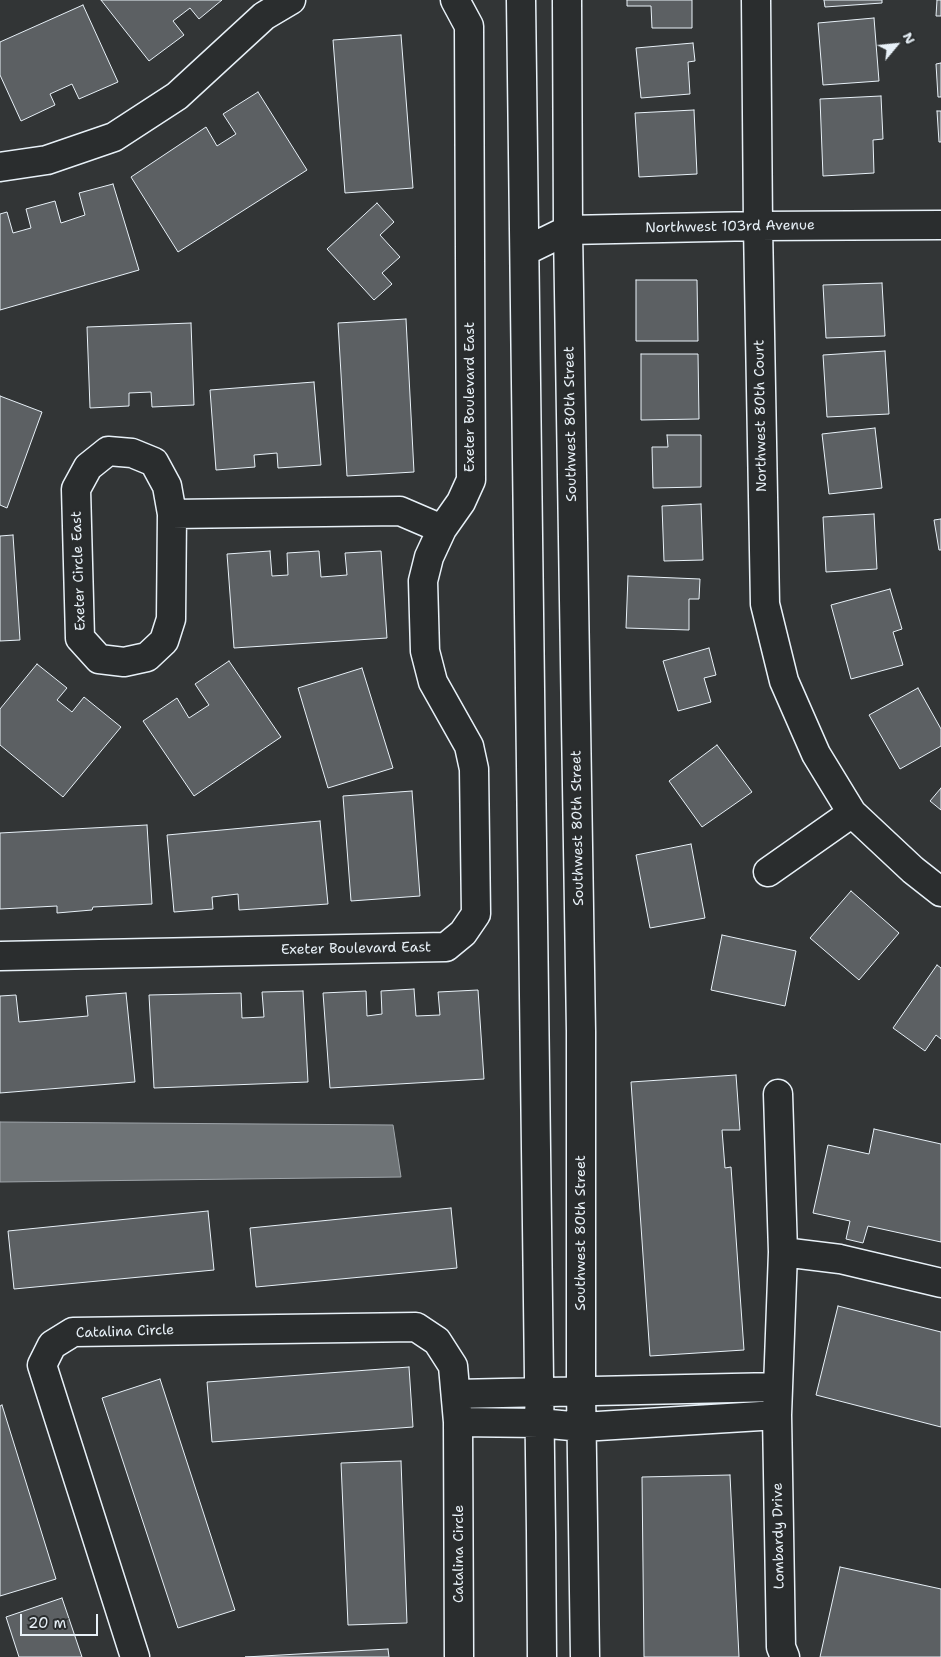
<!DOCTYPE html>
<style>
body{margin:0}
#map{position:relative;width:941px;height:1657px;overflow:hidden;background:#323536;font-family:"Shantell Sans",sans-serif}
canvas{display:block}
.north{position:absolute;left:871px;top:20px;width:50px;height:50px;-webkit-text-stroke:4px #2a2d2e;paint-order:stroke;rotate:62deg;font-size:14px;font-weight:700;line-height:20px;text-align:center;color:#e8f1f8}
.north::after{content:'';display:block;margin:auto;width:18px;height:22px;background:#e8f1f8;clip-path:polygon(50% 0,100% 100%,50% 72%,0 100%)}
.scale{position:absolute;left:20px;top:1614px;width:78px;height:22px;box-sizing:border-box;border:2px solid #e8f1f8;border-top:0;padding-left:6px;font-size:15px;line-height:18px;white-space:nowrap;color:#e8f1f8;-webkit-text-stroke:4px #2a2d2e;paint-order:stroke}
</style>
<div id="map">
<canvas width="941" height="1657"></canvas>
<div class="north">N</div>
<div class="scale">20 m</div>
</div>
<script>
const context = document.querySelector('canvas').getContext('2d');
context.lineJoin = 'round';
function fill(path, color) { context.fillStyle = color; context.fill(path, 'evenodd'); }
const shape = rows => new Path2D(rows.map(r => 'M' + r).join(''));
function stroke(path, color, width, dash) { context.strokeStyle = color; context.lineWidth = width; context.lineCap = dash ? 'butt' : 'round'; context.setLineDash(dash || []); context.stroke(path); }
function label(font, color, halo, rows, align = 'center') {
  context.font = font + ' "Shantell Sans",sans-serif'; context.lineWidth = 4; context.setLineDash([]); context.textBaseline = 'middle'; context.strokeStyle = halo; context.fillStyle = color; for (const [text, x, y, turn = 0] of rows) {
    context.save(); context.translate(x, y); context.rotate((+turn || 0) * Math.PI / 180); context.textAlign = isNaN(turn) ? turn : align; if (halo) context.strokeText(text, 0, 0); context.fillText(text, 0, 0); context.restore();
  }
}
const water = shape([
 [0,1122,393,1125,401,1177,0,1182,0,1122]
]);
fill(water, '#6e7376');
stroke(water, '#9fa5aa', 1);
const building = shape([
 [101,0,222,0,199,19,190,8,173,21,184,35,149,61,101,0],
 [627,0,692,0,692,28,652,28,651,6,627,6,627,0],
 [824,0,882,0,882,3,825,7,824,0],
 [937,0,941,0,941,16,936,16,937,0],
 [83,5,118,82,79,99,72,84,50,94,55,105,21,121,0,75,0,42,83,5],
 [874,18,879,81,823,85,818,23,874,18],
 [401,35,413,188,345,193,333,40,401,35],
 [693,43,695,61,688,62,690,94,641,98,636,48,693,43],
 [941,63,941,97,938,97,936,64,941,63],
 [258,92,307,170,178,252,131,177,206,127,217,146,236,134,223,114,258,92],
 [881,96,883,139,873,140,874,173,823,176,820,99,881,96],
 [694,110,697,174,639,177,635,113,694,110],
 [937,111,941,111,941,142,939,142,937,111],
 [113,184,139,270,0,310,0,214,7,212,13,233,31,228,26,209,55,201,61,223,85,215,79,193,113,184],
 [377,203,394,222,380,235,400,257,382,273,392,284,374,300,327,249,377,203],
 [636,280,697,280,698,341,636,341,636,280],
 [882,283,885,336,826,338,823,285,882,283],
 [406,319,414,472,347,476,338,323,406,319],
 [191,323,194,405,152,407,151,392,129,393,129,406,90,408,87,327,191,323],
 [885,351,889,414,827,417,823,355,885,351],
 [641,354,698,354,699,419,641,420,641,354],
 [314,382,321,465,278,468,277,453,254,455,255,467,216,470,210,390,314,382],
 [0,396,42,412,7,508,0,505,0,396],
 [875,428,882,488,829,494,822,434,875,428],
 [667,435,701,435,701,487,653,488,652,447,668,447,667,435],
 [701,504,703,560,664,561,662,506,701,504],
 [874,514,877,569,826,572,823,517,874,514],
 [941,519,941,550,939,550,934,520,941,519],
 [13,535,20,640,0,641,0,536,13,535],
 [270,551,272,576,288,575,287,553,319,551,321,577,347,575,345,553,381,551,387,638,234,648,227,554,270,551],
 [628,576,700,579,699,599,689,599,689,630,626,628,628,576],
 [890,589,902,629,893,632,903,665,851,679,831,605,890,589],
 [709,648,716,675,704,678,711,702,678,711,663,661,709,648],
 [229,661,281,737,194,796,143,721,177,698,189,718,209,705,195,684,229,661],
 [37,664,67,688,57,700,72,712,84,697,121,727,63,797,0,745,0,709,37,664],
 [362,668,393,768,328,788,298,688,362,668],
 [918,688,941,729,941,746,900,769,869,715,918,688],
 [717,745,752,792,702,827,669,781,717,745],
 [941,788,941,810,930,801,941,788],
 [412,791,420,896,351,901,343,796,412,791],
 [320,821,328,904,239,910,238,894,212,897,213,909,174,912,167,835,320,821],
 [147,825,152,904,93,907,92,910,57,913,57,906,0,909,0,833,147,825],
 [691,844,705,918,650,928,636,855,691,844],
 [851,891,899,933,859,980,810,938,851,891],
 [722,935,796,951,785,1006,711,990,722,935],
 [937,965,941,968,941,1039,936,1035,925,1051,893,1028,937,965],
 [414,989,416,1016,440,1015,438,992,478,990,484,1079,330,1088,323,993,366,991,367,1016,382,1014,381,991,414,989],
 [303,991,308,1082,154,1088,149,995,241,993,242,1018,264,1017,262,992,303,991],
 [126,993,135,1082,0,1093,0,996,16,995,19,1022,88,1016,86,996,126,993],
 [736,1075,740,1130,722,1130,725,1168,731,1167,744,1350,650,1356,631,1082,736,1075],
 [874,1129,941,1144,941,1242,868,1226,863,1243,846,1239,850,1221,813,1213,828,1145,869,1154,874,1129],
 [451,1208,457,1268,256,1287,250,1228,451,1208],
 [208,1211,214,1270,14,1289,8,1231,208,1211],
 [838,1306,941,1332,941,1427,816,1395,838,1306],
 [409,1367,413,1427,212,1442,207,1382,409,1367],
 [160,1379,235,1610,178,1628,102,1398,160,1379],
 [2,1405,56,1579,0,1596,0,1406,2,1405],
 [401,1461,407,1623,348,1625,341,1463,401,1461],
 [730,1475,739,1657,644,1657,642,1477,730,1475],
 [840,1567,941,1589,941,1657,820,1657,840,1567],
 [62,1598,82,1657,19,1657,6,1617,62,1598],
 [388,1649,389,1657,245,1657,388,1649]
]);
fill(building, '#5c6063');
stroke(building, '#e8f1f8', 1);
const minor = shape([
 [521,0,541,1531,542,1657],
 [567,0,568,230,581,1031,581,1391,585,1657],
 [756,0,758,226,765,604,784,681,816,754,852,813,913,870,941,892],
 [0,167,47,160,114,137,177,96,264,16,291,0],
 [525,251,568,230,758,226,941,225],
 [172,514,167,486,154,462,132,453,108,451,88,467,76,489,80,638,99,659,124,662,147,657,164,641,171,619,172,514,400,511,442,529],
 [768,872,852,813],
 [0,956,446,947,463,933,476,914,474,769,469,746,433,682,425,651,423,581,429,557,442,529,461,502,471,480,469,26,455,0],
 [778,1094,783,1252,777,1415,781,1647,785,1657],
 [783,1252,840,1259,941,1283],
 [456,1394,778,1387],
 [458,1422,539,1423,582,1427,777,1415],
 [135,1657,42,1365,52,1345,73,1332,416,1327,437,1341,453,1366,458,1422,459,1657]
]);
stroke(minor, '#e8f1f8', 31);
stroke(minor, '#2a2d2e', 28);
label('14px', '#e8f1f8', '#2a2d2e', [
 ["Northwest 103rd Avenue",730,227,-1],
 ["Exeter Boulevard East",470,397,-90],
 ["Northwest 80th Court",761,416,-91],
 ["Southwest 80th Street",571,424,-91],
 ["Exeter Circle East",79,571,-92],
 ["Southwest 80th Street",578,828,-91],
 ["Exeter Boulevard East",356,949,-1],
 ["Southwest 80th Street",581,1233,-90],
 ["Catalina Circle",125,1332,-2],
 ["Lombardy Drive",779,1536,-91],
 ["Catalina Circle",459,1554,-90]
]);
</script>
